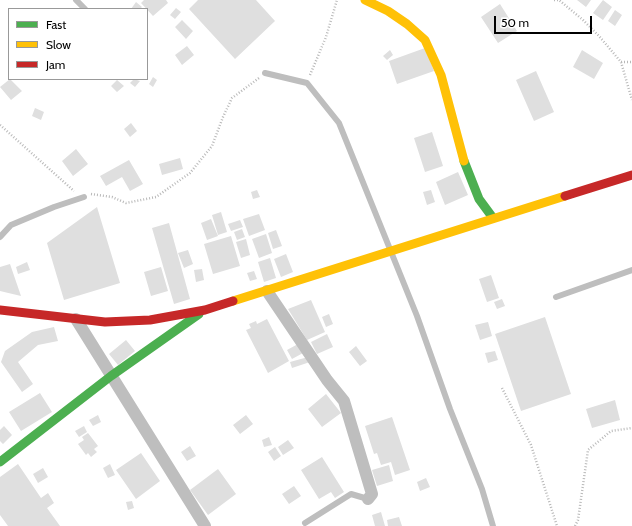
<!DOCTYPE html>
<style>
body{margin:0}
#map{position:relative;width:632px;height:526px;overflow:hidden;background:#fff;font-family:Cabin,sans-serif}
canvas{display:block}
.legend{position:absolute;left:8px;top:8px;width:140px;height:72px;box-sizing:border-box;background:#fff;border:1px solid #999;margin:0;padding:5px 7px;list-style:none;font-size:12px;color:#000}
.legend li{display:flex;align-items:center;gap:8px;height:20px}
.legend b{width:20px;border:1px solid #999}
.scale{position:absolute;left:494px;top:16px;width:98px;height:18px;box-sizing:border-box;border:2px solid #000;border-top:0;padding-left:5px;font-size:12px;line-height:14px;white-space:nowrap;color:#000;-webkit-text-stroke:3px #fff;paint-order:stroke}
</style>
<div id="map">
<canvas width="632" height="526"></canvas>
<ul class="legend">
<li><b style="height:5px;background:#4caf50"></b>Fast</li>
<li><b style="height:5px;background:#ffc107"></b>Slow</li>
<li><b style="height:5px;background:#c62828"></b>Jam</li>
</ul>
<div class="scale">50 m</div>
</div>
<script>
const context = document.querySelector('canvas').getContext('2d');
context.lineJoin = 'round';
function fill(path, color) { context.fillStyle = color; context.fill(path, 'evenodd'); }
const shape = rows => new Path2D(rows.map(r => 'M' + r).join(''));
function stroke(path, color, width, dash) { context.strokeStyle = color; context.lineWidth = width; context.lineCap = dash ? 'butt' : 'round'; context.setLineDash(dash || []); context.stroke(path); }
fill(shape([
 [144,0,166,0,168,3,153,16,141,3],
 [198,0,256,0,275,21,235,59,189,9],
 [577,0,591,0,586,7],
 [603,0,612,7,603,20,593,13],
 [136,2,142,7,140,9,131,9],
 [500,4,517,31,498,43,481,17],
 [176,8,181,12,175,19,170,15],
 [615,10,622,15,615,26,608,21],
 [182,20,193,31,186,39,175,27],
 [187,46,194,55,182,65,175,55],
 [425,48,434,71,397,84,389,61],
 [390,50,393,55,387,60,383,56],
 [582,50,603,63,594,79,573,67],
 [536,71,554,112,534,121,516,80],
 [153,77,157,80,153,87,149,84],
 [10,79,22,91,11,100,0,87],
 [134,79,140,81,135,87,130,83],
 [117,80,124,86,117,92,111,86],
 [35,108,44,112,41,120,32,116],
 [131,123,137,131,130,137,124,129],
 [432,132,443,166,425,172,414,138],
 [76,149,88,164,73,176,62,161],
 [180,158,183,169,162,175,159,164],
 [129,160,143,184,130,191,122,177,106,186,100,176],
 [458,172,468,195,445,205,436,182],
 [257,190,260,197,253,199,251,192],
 [431,190,435,202,427,205,423,192],
 [97,207,120,283,64,300,47,243],
 [221,212,227,232,218,235,212,215],
 [259,214,265,230,249,236,243,219],
 [211,219,218,236,207,240,201,223],
 [240,220,243,227,231,231,228,224],
 [169,223,190,299,174,304,152,228],
 [242,229,245,237,237,240,234,232],
 [276,230,282,246,273,249,268,233],
 [266,234,272,253,259,258,252,239],
 [231,236,240,266,213,274,204,244],
 [246,239,250,255,241,258,236,242],
 [188,250,193,264,184,268,178,253],
 [286,254,293,272,281,277,274,259],
 [270,258,276,278,264,282,258,262],
 [27,262,30,270,18,274,16,267],
 [10,264,21,296,0,291,0,267],
 [161,267,168,291,151,296,144,272],
 [202,269,204,280,196,282,194,270],
 [254,271,257,279,250,281,247,273],
 [491,275,499,298,487,302,479,279],
 [502,299,505,306,497,309,494,302],
 [311,300,325,332,307,340,288,309],
 [329,314,333,324,326,327,322,317],
 [545,317,571,394,521,411,495,334],
 [267,319,289,361,268,373,246,330,251,328,249,324,256,321,257,324],
 [488,322,492,336,480,340,475,325],
 [54,327,58,341,38,345,18,362,33,384,22,392,1,362,5,351,32,332],
 [327,334,333,347,317,354,311,342],
 [126,340,135,351,118,365,109,354],
 [298,344,303,353,292,359,287,350],
 [356,346,367,361,360,366,349,352],
 [495,351,498,360,488,363,485,353],
 [308,357,310,362,292,368,290,362],
 [40,393,52,412,21,431,9,412],
 [326,394,341,413,322,427,308,409],
 [615,400,620,420,592,428,586,409],
 [98,415,101,422,93,426,89,420],
 [246,415,253,424,240,434,233,425],
 [392,417,410,470,395,475,391,462,381,465,377,453,374,454,365,426],
 [4,426,12,435,3,444,0,441,0,430],
 [84,426,87,432,79,437,75,431],
 [88,433,98,446,94,449,97,452,91,457,88,453,86,455,78,444,84,440,82,437],
 [269,437,272,445,264,447,262,440],
 [288,440,294,448,283,455,278,447],
 [190,446,196,456,187,461,181,452],
 [275,447,281,456,274,461,268,452],
 [141,453,160,481,136,499,116,470],
 [322,457,344,492,335,498,331,492,319,499,301,470],
 [18,464,41,498,48,493,54,503,47,508,60,526,8,526,0,515,0,477],
 [110,464,115,475,108,478,103,468],
 [389,465,393,481,377,486,372,470],
 [43,468,48,477,38,483,33,474],
 [218,469,236,494,208,515,190,490],
 [426,478,430,487,420,491,417,482],
 [294,486,301,496,289,504,282,494],
 [132,501,134,508,128,510,126,502],
 [381,512,385,526,375,526,372,515],
 [399,517,402,526,388,526,387,520]
]), '#dfdfdf');
stroke(shape([
 [554,0,559,0,583,20,599,36,621,62,632,100],
 [621,62,632,62],
 [310,75,326,37,337,0],
 [0,125,74,191],
 [91,194,112,197,126,203,156,197,190,173,212,146,223,117,232,98,259,78],
 [502,388,531,445,557,526],
 [575,526,578,520,588,450,611,431,632,428]
]), '#b9b9b9', 2.5, [1, 2]);
stroke(shape([
 [76,0,85,9],
 [265,73,307,83,339,123,417,316,450,409,482,489,493,526],
 [0,237,11,225,54,207,84,197],
 [556,297,632,270],
 [305,523,351,494,368,499]
]), '#bebebe', 6);
stroke(shape([
 [267,291,327,380,344,401,372,494,368,499],
 [76,319,205,526]
]), '#bebebe', 12);
stroke(shape([
 [464,161,479,199,493,218],
 [0,462,111,376,199,314]
]), '#4caf50', 9);
stroke(shape([
 [365,0,388,11,407,24,425,40,441,75,464,161],
 [233,301,565,196]
]), '#ffc107', 9);
stroke(shape([
 [565,196,632,175],
 [0,310,105,322,150,320,205,310,233,301]
]), '#c62828', 9);
</script>
